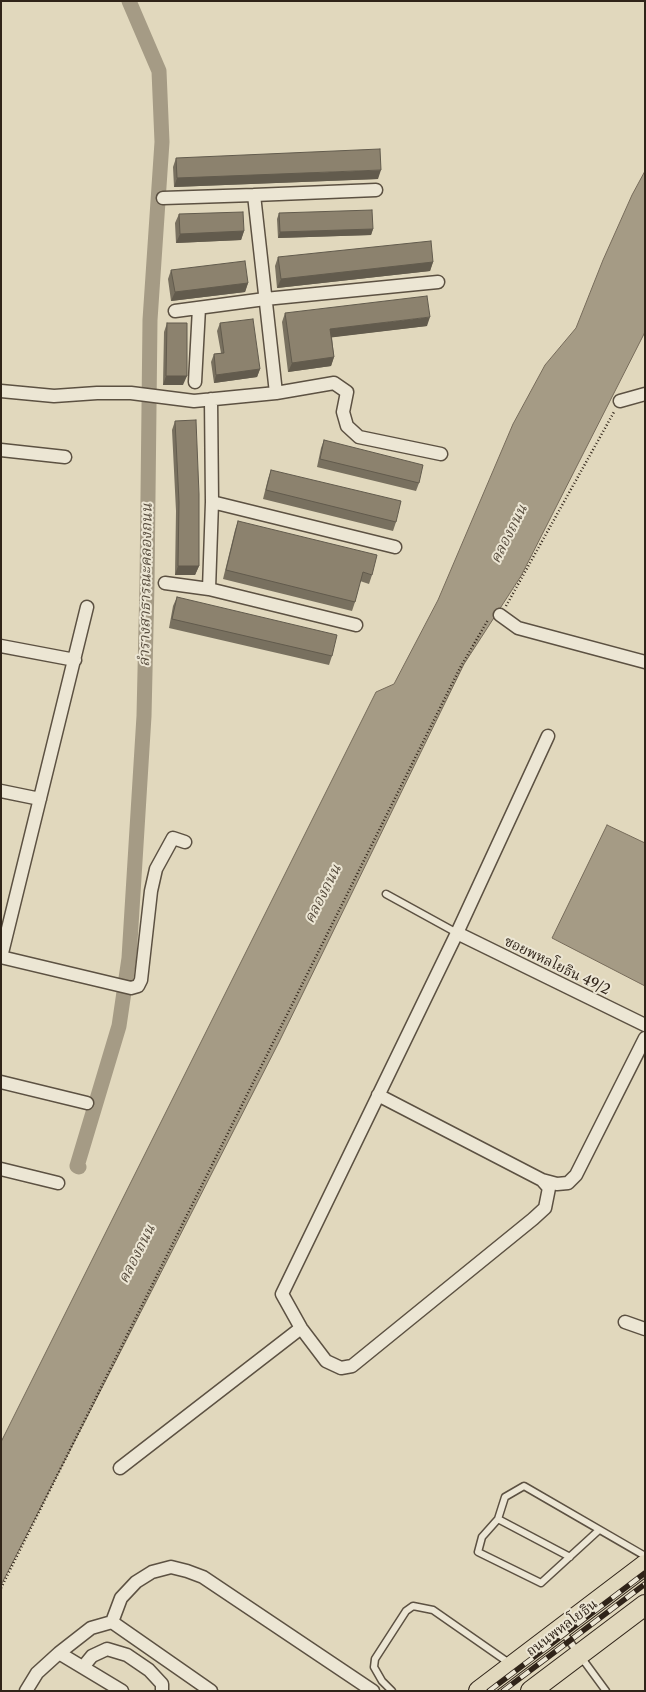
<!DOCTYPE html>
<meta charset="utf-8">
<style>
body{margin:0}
#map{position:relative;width:646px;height:1692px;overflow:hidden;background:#e1d8bd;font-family:"Libre Caslon Text",serif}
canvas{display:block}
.frame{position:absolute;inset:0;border:2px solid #302419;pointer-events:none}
</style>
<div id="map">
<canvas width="646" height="1692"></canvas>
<div class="frame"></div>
</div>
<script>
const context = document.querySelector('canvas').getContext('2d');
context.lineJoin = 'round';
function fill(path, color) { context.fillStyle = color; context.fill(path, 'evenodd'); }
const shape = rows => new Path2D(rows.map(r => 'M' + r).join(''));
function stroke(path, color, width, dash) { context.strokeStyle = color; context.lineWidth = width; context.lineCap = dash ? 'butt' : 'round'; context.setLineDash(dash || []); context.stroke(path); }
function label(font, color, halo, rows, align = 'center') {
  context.font = font + ' "Libre Caslon Text","Noto Serif Thai",serif'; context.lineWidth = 4; context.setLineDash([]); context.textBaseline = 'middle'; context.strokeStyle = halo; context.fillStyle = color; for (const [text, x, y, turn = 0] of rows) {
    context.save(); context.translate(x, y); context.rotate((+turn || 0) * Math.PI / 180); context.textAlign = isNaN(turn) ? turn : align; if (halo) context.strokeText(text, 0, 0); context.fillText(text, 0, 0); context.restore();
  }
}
const water = shape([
 [645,171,645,332,521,576,464,664,279,1042,1,1585,1,1442,376,692,394,684,438,600,513,424,545,365,576,328,603,260,632,195,645,171],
 [607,825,645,843,645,986,552,938,607,825]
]);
fill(water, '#a59b85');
stroke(water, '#766b5a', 1);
stroke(shape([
 [79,1167,77,1166,119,1026,129,958,144,716,147,583,150,320,162,142,159,71,129,1]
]), '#a59b85', 15);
const lane = shape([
 [386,894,457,933],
 [498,1519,570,1557],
 [599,1530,541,1583,478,1552,482,1537,498,1519,505,1497,524,1486,645,1556],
 [562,1631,606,1691],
 [392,1691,382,1681,374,1667,375,1659,406,1611,413,1606,433,1610,509,1663]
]);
const street = shape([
 [254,195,376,190],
 [163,198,254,195,276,393],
 [175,311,265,299,438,282],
 [195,382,199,308],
 [1,391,54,396,97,393,131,393,194,401,276,393,334,383,347,392,343,412,347,426,359,437,441,454],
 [211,399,212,502,395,547],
 [620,401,645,394],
 [1,450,65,457],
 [165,583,209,589,356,625],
 [209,589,212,502],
 [500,615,518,628,645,662],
 [1,646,75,660],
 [1,791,40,799],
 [457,933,645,1025],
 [1,957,87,607],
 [1,957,131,988,138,986,141,980,151,891,156,869,173,838,185,842],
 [1,1082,87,1103],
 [378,1095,542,1180,549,1188,545,1208,533,1219,352,1366,341,1368,326,1361,301,1328,282,1294,457,933,548,736],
 [1,1169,58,1183],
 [542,1180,557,1184,568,1183,576,1175,645,1038],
 [625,1322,645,1329],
 [120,1468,301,1328],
 [112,1622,121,1598,136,1582,152,1572,171,1567,187,1571,203,1577,373,1691],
 [112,1622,211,1691],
 [59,1653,122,1691],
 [83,1667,92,1656,107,1649,127,1655,149,1670,162,1684,162,1691],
 [26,1691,37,1673,59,1653,91,1628,112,1622]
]);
const primary = shape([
 [479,1691,645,1565],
 [531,1691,645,1605]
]);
stroke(lane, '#5c5142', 9);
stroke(street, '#5c5142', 15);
stroke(primary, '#302419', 22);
stroke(shape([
 [506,606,614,412],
 [1,1588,460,668,488,620]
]), '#302419', 2.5, [1, 2.5]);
stroke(lane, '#ece6d4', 6);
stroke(street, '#ece6d4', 12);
stroke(primary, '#e1d8bd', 20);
const rail = shape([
 [489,1691,645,1573],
 [503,1691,645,1584]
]);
stroke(rail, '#302419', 5.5);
stroke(rail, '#ece6d4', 4, [11]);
fill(shape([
 [176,158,378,179,174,187,173,167],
 [279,213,373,229,371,235,278,238,277,219],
 [179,214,244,231,241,240,176,243,175,223],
 [278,257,433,262,430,271,277,288,275,266],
 [171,270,248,283,245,292,171,301,168,279],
 [285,313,427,326,332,337,334,357,331,366,288,372,282,322],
 [167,323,183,385,163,385,164,332],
 [220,323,260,369,257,377,214,383,211,362,214,354,221,353,217,331],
 [175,421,199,566,195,575,175,575,176,511,172,430],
 [324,440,419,483,416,491,317,467,321,448],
 [271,470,396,522,393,531,263,499,268,479],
 [238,521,372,575,369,584,360,581,355,602,352,611,223,579,235,530],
 [177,597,332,656,329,665,169,628,173,606]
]), '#78705f');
fill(shape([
 [381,170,378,179,174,187,177,178],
 [373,229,371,235,278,238,280,232],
 [244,231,241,240,176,243,180,234],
 [433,262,430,271,277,288,281,279],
 [248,283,245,292,171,301,175,292],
 [430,317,427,326,327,338,330,329],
 [334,357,331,366,288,372,292,363],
 [260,369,257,377,214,383,216,375],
 [166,376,187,376,183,385,163,385],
 [178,566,199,566,195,575,175,575]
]), '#625b4d');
const building = shape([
 [380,149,381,170,177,178,176,158,380,149],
 [372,210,373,229,280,232,279,213,372,210],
 [243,212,244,231,180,234,179,214,243,212],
 [431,241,433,262,281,279,278,257,431,241],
 [245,261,248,283,175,292,171,270,245,261],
 [427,296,430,317,330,329,334,357,292,363,285,313,427,296],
 [253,319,260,369,216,375,214,354,224,353,220,323,253,319],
 [167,323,187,323,187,376,166,376,167,323],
 [196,420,199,494,199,566,178,566,179,502,175,421,196,420],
 [324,440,423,465,419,483,320,459,324,440],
 [271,470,401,501,396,522,266,490,271,470],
 [238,521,377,555,372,575,363,572,355,602,226,570,238,521],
 [177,597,337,635,332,656,172,619,177,597]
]);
fill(building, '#8c826e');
stroke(building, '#625b4d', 1);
label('14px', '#302419', '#ece6d4', [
 ["ซอยพหลโยธิน 49/2",557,966,26],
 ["ถนนพหลโยธิน",562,1628,-37]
]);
label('italic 15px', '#594e3f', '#ece6d4', [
 ["คลองถนน",509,534,-63],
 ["ลำรางสาธารณะคลองถนน",146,585,-89],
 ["คลองถนน",323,894,-63],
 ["คลองถนน",137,1254,-63]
]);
</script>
